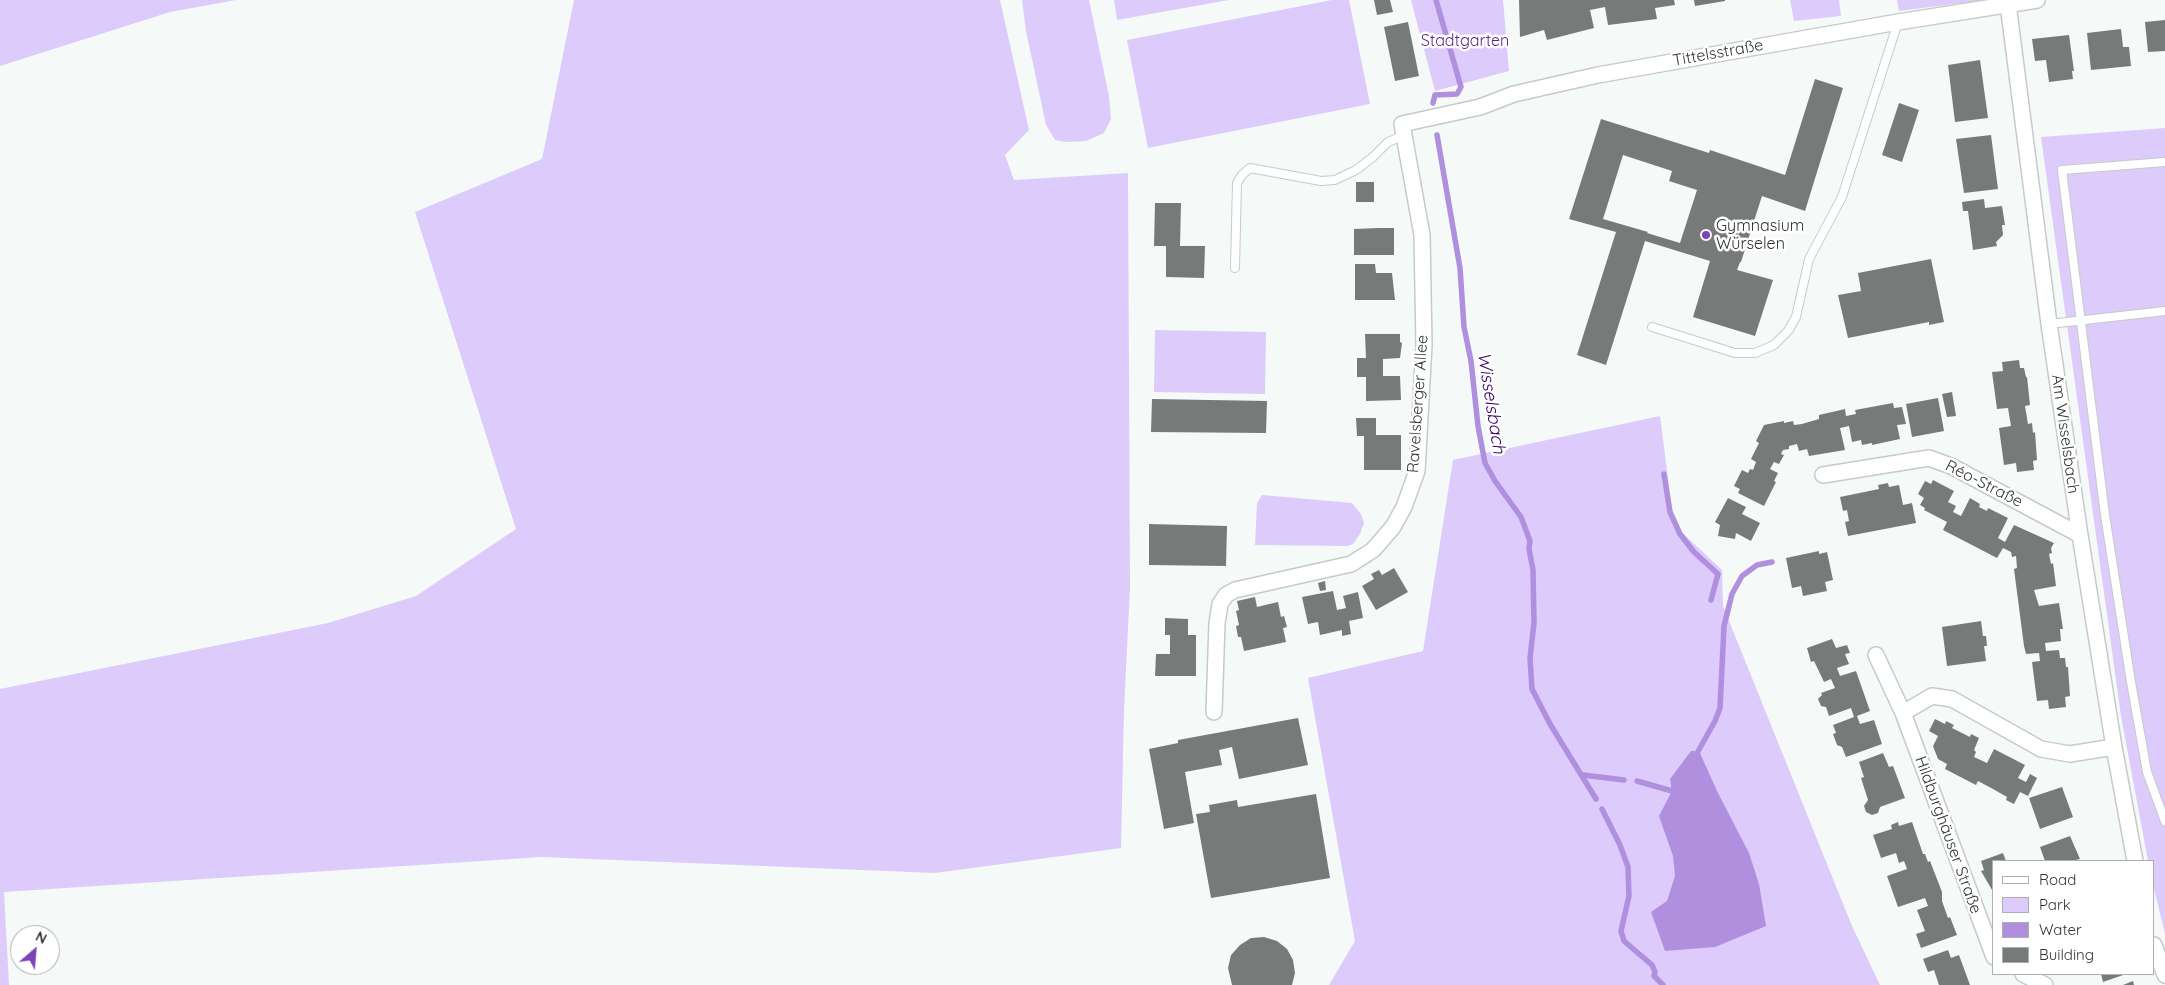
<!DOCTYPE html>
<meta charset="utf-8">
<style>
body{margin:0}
#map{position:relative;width:2165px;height:985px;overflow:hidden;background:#f5faf8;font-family:Quicksand,sans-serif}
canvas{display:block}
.legend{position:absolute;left:1992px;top:860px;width:162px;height:115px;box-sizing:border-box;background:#fff;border:1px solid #adaead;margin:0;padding:6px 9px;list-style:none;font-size:15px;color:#323433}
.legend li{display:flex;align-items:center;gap:10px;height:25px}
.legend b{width:25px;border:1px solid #adaead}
.north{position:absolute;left:10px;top:925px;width:50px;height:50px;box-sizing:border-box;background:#fff;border:1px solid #adaead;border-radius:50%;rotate:27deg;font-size:14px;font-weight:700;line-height:20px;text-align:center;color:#323433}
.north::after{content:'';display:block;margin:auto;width:18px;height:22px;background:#7c43b9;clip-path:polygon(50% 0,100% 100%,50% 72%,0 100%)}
</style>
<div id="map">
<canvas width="2165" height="985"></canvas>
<ul class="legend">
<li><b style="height:6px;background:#fff"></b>Road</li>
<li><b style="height:14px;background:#ddcbfb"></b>Park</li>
<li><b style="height:14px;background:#b08fdf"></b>Water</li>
<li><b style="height:14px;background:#767b79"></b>Building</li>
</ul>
<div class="north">N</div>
</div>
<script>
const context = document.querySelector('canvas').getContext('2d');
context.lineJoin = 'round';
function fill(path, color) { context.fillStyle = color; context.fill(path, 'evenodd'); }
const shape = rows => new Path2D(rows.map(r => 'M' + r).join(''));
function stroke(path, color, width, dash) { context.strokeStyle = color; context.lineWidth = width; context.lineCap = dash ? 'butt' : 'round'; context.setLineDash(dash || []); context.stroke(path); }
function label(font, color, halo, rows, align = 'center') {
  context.font = font + ' Quicksand,sans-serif'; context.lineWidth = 5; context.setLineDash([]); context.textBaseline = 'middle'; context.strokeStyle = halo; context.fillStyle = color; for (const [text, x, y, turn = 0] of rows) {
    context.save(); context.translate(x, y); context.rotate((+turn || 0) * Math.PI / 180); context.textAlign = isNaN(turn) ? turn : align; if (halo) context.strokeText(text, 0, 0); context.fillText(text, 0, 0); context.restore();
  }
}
fill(shape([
 [0,0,236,0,170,12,0,66],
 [574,0,1000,0,1029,130,1005,155,1014,180,1128,173,1130,589,1124,709,1121,848,935,873,542,857,4,892,9,985,0,985,0,689,328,623,416,596,516,529,415,212,542,159],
 [1022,0,1089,0,1109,96,1111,119,1104,133,1086,141,1066,142,1055,140,1046,125,1026,31],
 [1114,0,1229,0,1117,20],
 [1332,0,1349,0,1370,104,1148,148,1127,40],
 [1411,0,1503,0,1509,71,1435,91],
 [1790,0,1839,0,1841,16,1794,21],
 [1897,0,1985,0,1899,11],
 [2165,128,2165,934,2154,889,2154,861,2148,861,2121,716,2041,137],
 [1155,330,1266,332,1265,394,1154,392],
 [1660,416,1674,525,1722,570,1723,606,1852,926,1880,985,1329,985,1355,941,1308,678,1423,651,1453,460],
 [1262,495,1352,503,1361,514,1364,523,1360,534,1353,544,1348,546,1255,545,1257,503]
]), '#ddcbfb');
fill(shape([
 [1691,751,1699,751,1717,791,1749,853,1759,884,1766,926,1715,947,1665,951,1651,912,1667,901,1675,876,1673,856,1659,816,1672,791,1670,779]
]), '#b08fdf');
stroke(shape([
 [1433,103,1435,95,1457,94,1461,87,1436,0],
 [1437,135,1460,268,1464,327,1471,361,1478,426,1485,463,1495,481,1521,517,1530,541,1529,549,1533,570,1534,623,1530,658,1532,689,1550,724,1596,799],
 [1664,474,1670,512,1680,534,1694,552,1718,574,1711,600],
 [1696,755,1715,721,1720,708,1724,626,1732,594,1742,576,1757,565,1772,562],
 [1583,775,1624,780],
 [1637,781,1672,791,1675,786],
 [1602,809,1620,845,1628,867,1629,896,1621,931,1624,941,1652,965,1655,972,1654,976,1663,985]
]), '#b08fdf', 5.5);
fill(shape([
 [1374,0,1390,0,1393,12,1377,15],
 [1519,0,1674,0,1675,5,1655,8,1657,19,1608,25,1605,7,1590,10,1594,28,1547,40,1544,30,1520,37],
 [1694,0,1725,0,1725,1,1695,6],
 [2165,20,2165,51,2148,52,2145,22],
 [1408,22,1419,76,1395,81,1384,27],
 [2121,29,2123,47,2129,47,2131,66,2091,70,2087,33],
 [2069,35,2074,71,2072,71,2073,79,2049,82,2046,60,2035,61,2032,39],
 [1980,60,1988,118,1955,122,1948,65],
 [1815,79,1843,88,1805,211,1762,196,1741,262,1740,262,1737,270,1773,280,1755,336,1693,317,1710,261,1645,241,1606,365,1577,355,1616,232,1569,219,1601,119,1709,153,1710,150,1785,175],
 [1623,155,1672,171,1669,181,1697,190,1680,243,1647,233,1648,232,1603,219],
 [1899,103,1919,110,1902,162,1882,155],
 [1991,135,1998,189,1964,193,1956,139],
 [1356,182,1374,182,1374,202,1356,202],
 [1984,199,1985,208,2002,206,2005,225,2002,225,2003,235,1996,242,1997,246,1973,250,1968,211,1963,211,1962,202],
 [1155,203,1181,203,1180,246,1205,246,1204,278,1166,277,1166,246,1154,246],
 [1379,228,1394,228,1394,255,1354,255,1354,229],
 [1931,259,1944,322,1929,325,1929,322,1848,338,1838,295,1861,291,1858,273],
 [1355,264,1375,264,1376,273,1392,273,1395,300,1355,300],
 [1365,334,1400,334,1400,342,1402,343,1400,358,1383,359,1383,376,1400,376,1401,400,1366,401,1366,377,1357,377,1357,358,1366,358],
 [2019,360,2020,368,2024,368,2026,377,2027,377,2030,405,2025,406,2028,424,2032,423,2033,433,2035,432,2037,460,2033,461,2034,470,2017,472,2016,463,2004,465,1999,428,2011,426,2008,408,1997,409,1992,372,2003,371,2002,362],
 [1952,392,1956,416,1947,417,1942,394],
 [1938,398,1944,431,1912,437,1906,404],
 [1152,399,1267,401,1266,433,1151,432],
 [1893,403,1894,408,1902,407,1906,424,1897,425,1900,439,1872,445,1872,443,1862,445,1861,440,1852,442,1849,426,1840,428,1845,450,1809,456,1807,449,1799,451,1797,444,1789,446,1789,449,1783,450,1781,454,1784,455,1779,464,1774,462,1770,469,1778,473,1774,481,1776,482,1764,506,1738,493,1740,489,1734,486,1742,470,1748,473,1750,469,1753,470,1756,462,1751,459,1759,443,1756,441,1764,425,1784,421,1784,423,1793,421,1794,425,1802,424,1819,419,1819,415,1845,409,1846,416,1856,414,1855,410],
 [1356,418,1376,418,1376,435,1401,435,1401,470,1364,470,1364,436,1357,436],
 [1933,480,1954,491,1948,502,1956,506,1953,512,1961,516,1970,498,1980,504,1979,507,1987,511,1988,508,2008,518,1998,538,2005,542,2014,525,2054,543,2051,548,2052,553,2049,554,2051,564,2053,563,2056,586,2034,590,2039,606,2059,603,2063,629,2060,629,2061,641,2045,643,2046,651,2059,650,2060,658,2065,658,2066,667,2068,667,2070,696,2065,697,2066,707,2049,709,2048,700,2037,701,2032,662,2040,661,2039,653,2026,654,2024,646,2014,569,2017,568,2016,556,2012,557,2011,552,2003,548,1997,558,1943,530,1947,522,1924,510,1925,508,1920,505,1924,498,1918,494,1925,481,1931,484],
 [1888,483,1889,487,1899,485,1903,505,1912,503,1916,523,1848,536,1845,522,1849,521,1847,510,1843,511,1840,497,1879,489,1878,485],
 [1728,498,1746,507,1742,514,1760,523,1751,541,1736,533,1735,539,1718,536,1720,525,1715,522],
 [1149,524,1227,526,1226,566,1149,565],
 [1819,551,1819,554,1827,552,1833,580,1825,582,1827,591,1803,596,1801,586,1792,588,1786,558],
 [1394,568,1408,592,1376,610,1362,586,1374,579,1371,574,1379,570,1382,575],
 [1325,581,1326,590,1320,591,1318,583],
 [1333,591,1337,610,1346,608,1343,596,1358,592,1363,618,1349,621,1351,634,1342,636,1342,630,1320,635,1318,622,1308,624,1302,597],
 [1255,597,1257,607,1278,602,1281,617,1284,616,1287,627,1283,628,1286,642,1244,651,1241,637,1238,637,1236,626,1239,625,1236,611,1239,610,1237,601],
 [1165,618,1188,619,1188,635,1196,635,1196,676,1155,676,1156,654,1170,654,1170,635,1165,635],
 [1981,621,1983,636,1986,636,1987,646,1984,646,1986,661,1947,666,1942,627],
 [1832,639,1836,648,1847,645,1850,653,1845,654,1849,664,1837,668,1840,676,1856,671,1870,711,1857,716,1860,724,1874,720,1882,744,1846,757,1842,747,1837,745,1833,734,1836,733,1833,725,1854,717,1851,708,1829,716,1826,707,1821,706,1818,699,1822,695,1821,693,1835,688,1831,679,1824,682,1814,661,1811,662,1807,648],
 [1298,718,1308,765,1239,779,1232,747,1219,750,1222,765,1185,772,1194,823,1164,829,1149,749,1178,743,1178,740],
 [1935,719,1945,724,1946,721,1954,725,1952,728,1970,737,1971,734,1979,738,1974,750,1976,752,1974,757,1987,763,1994,749,2025,765,2018,778,2026,782,2030,774,2037,778,2028,796,2020,792,2014,804,2006,800,2007,797,1993,789,1978,781,1976,785,1945,769,1947,764,1938,759,1933,746,1938,736,1929,731],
 [1883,753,1889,767,1893,766,1905,798,1880,807,1878,813,1872,815,1866,812,1864,806,1868,800,1861,778,1864,777,1859,762],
 [2062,787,2073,817,2040,829,2029,798],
 [1316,794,1330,878,1211,898,1196,814,1210,812,1209,805,1237,800,1238,807],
 [1898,822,1899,826,1912,822,1923,854,1925,854,1928,862,1930,861,1942,892,1942,901,1948,918,1950,917,1957,935,1921,948,1916,934,1925,931,1917,910,1928,906,1925,898,1898,907,1887,876,1907,869,1904,861,1899,863,1896,853,1881,858,1873,835,1892,829,1891,825],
 [2070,836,2080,859,2072,861,2045,861,2040,847],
 [2003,853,2006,861,1994,861,1994,890,1992,890,1981,871,1984,870,1981,861],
 [1264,937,1277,941,1287,949,1293,960,1295,973,1292,985,1232,985,1228,968,1231,955,1240,945,1251,938],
 [1948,950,1951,958,1959,955,1970,985,1939,985,1934,970,1928,972,1923,959],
 [2101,974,2126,974,2103,982],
 [2133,981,2134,985,2123,985]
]), '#767b79');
const lane = shape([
 [2165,162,2062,170,2105,515,2131,682,2147,772,2165,821],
 [1235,268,1237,183,1242,175,1250,168,1321,181,1335,180,1356,170,1373,157,1388,142,1405,135],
 [2049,324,2165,311],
 [1652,327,1735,353,1755,353,1774,345,1788,331,1796,317,1809,259,1842,197,1898,22]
]);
const street = shape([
 [2008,4,2049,324,2080,535,2114,747,2135,861],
 [1823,475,1929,458,1951,466,2080,535],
 [1876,655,1903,713,1994,957],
 [1214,712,1217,623,1220,604,1226,595,1235,590,1351,564,1373,550,1393,527,1404,507,1417,471,1424,345,1422,235,1402,124,1480,107,1514,94,1598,75,1898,22,2037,0],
 [1903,713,1932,696,1952,699,2041,749,2070,754,2114,747],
 [2154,945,2165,975],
 [2023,974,2045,985]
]);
stroke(lane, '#c5cbc9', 10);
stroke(street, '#c5cbc9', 18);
stroke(lane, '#fff', 8);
stroke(street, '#fff', 15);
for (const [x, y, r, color] of [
 [1706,235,5,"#7c43b9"]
]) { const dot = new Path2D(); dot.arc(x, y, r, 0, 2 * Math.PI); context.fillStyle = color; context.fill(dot); stroke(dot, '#fff', 2); }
label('16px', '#572987', '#fff', [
 ["Stadtgarten",1465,41]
]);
label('16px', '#323433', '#fff', [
 ["Tittelsstraße",1718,53,-10],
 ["Ravelsberger Allee",1418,404,-86],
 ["Am Wisselsbach",2065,434,82],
 ["Réo-Straße",1984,484,27],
 ["Hildburghäuser Straße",1948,835,70]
]);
label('16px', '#323433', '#fff', [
 ["Gymnasium",1716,226],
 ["Würselen",1716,244]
], 'left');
label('italic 18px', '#3a0064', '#fff', [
 ["Wisselsbach",1491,403,81]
]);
</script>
